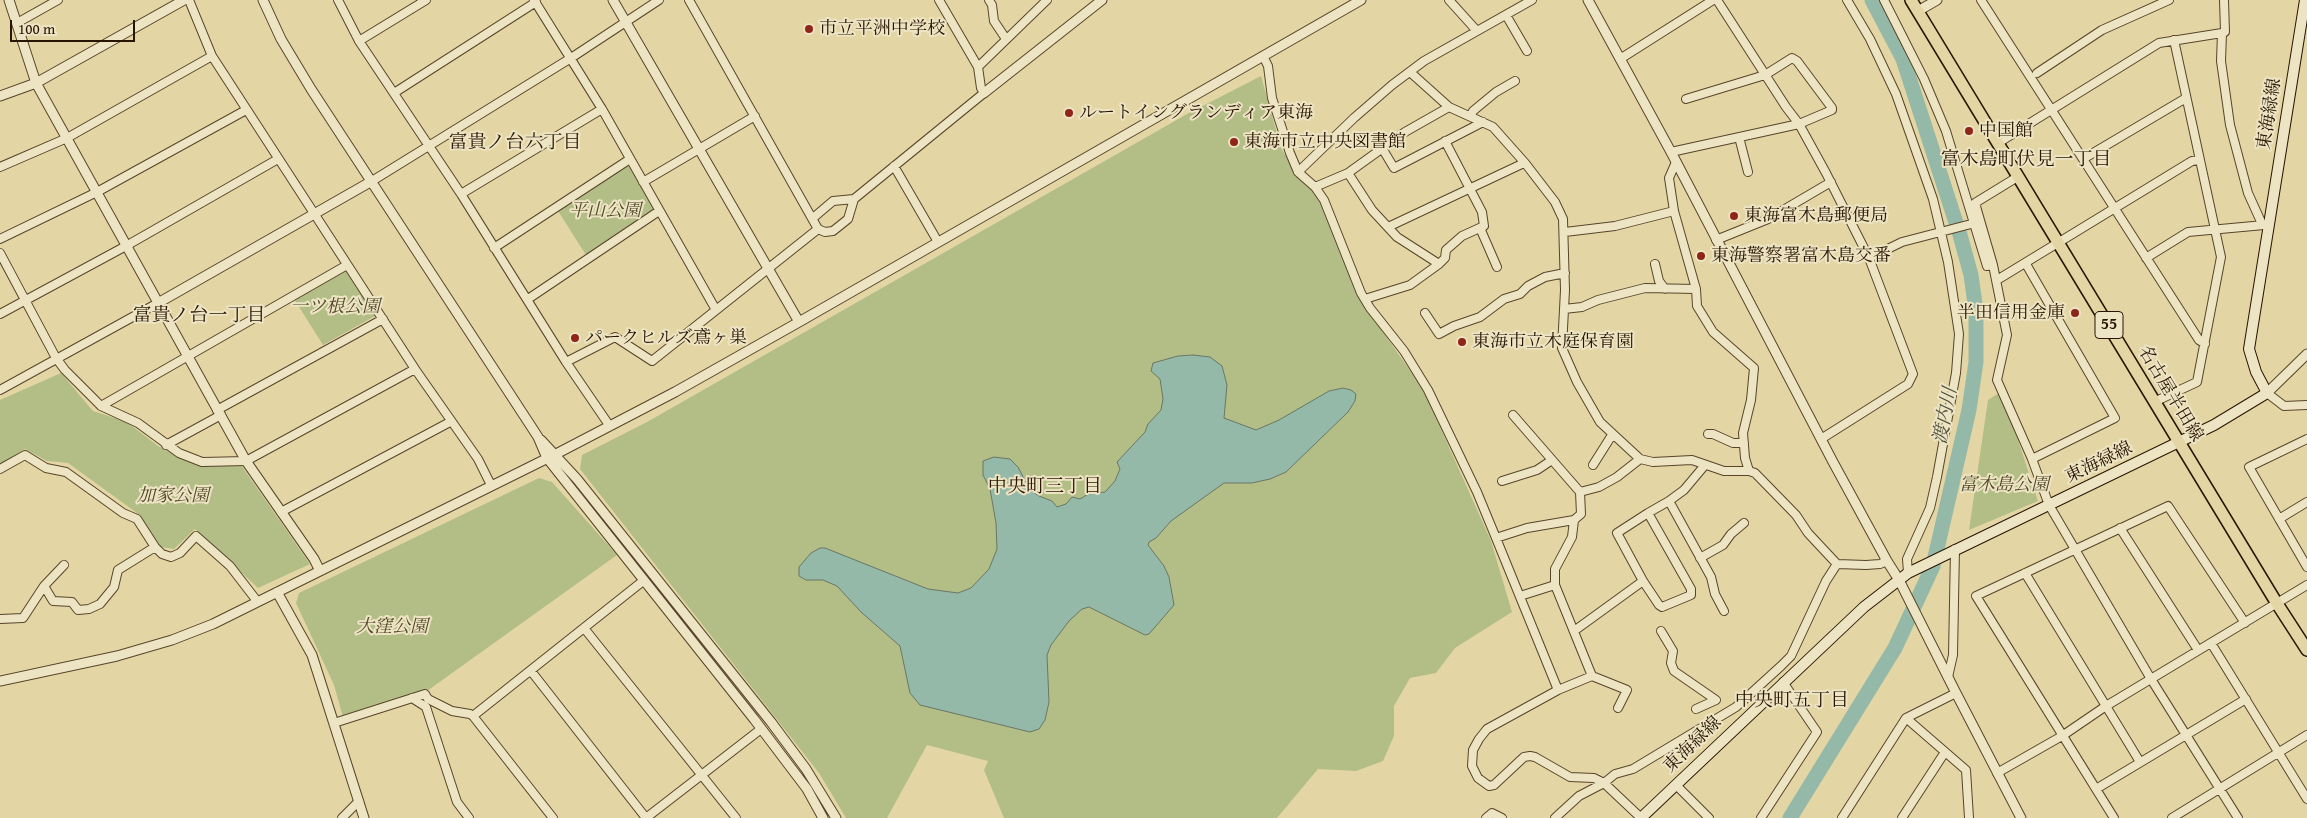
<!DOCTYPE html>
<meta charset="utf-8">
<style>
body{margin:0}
#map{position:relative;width:2307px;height:818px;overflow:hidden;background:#e4d6a4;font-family:"Gentium Book Plus",serif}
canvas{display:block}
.scale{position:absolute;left:10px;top:20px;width:125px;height:22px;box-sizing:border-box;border:2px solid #281500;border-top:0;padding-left:6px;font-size:15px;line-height:18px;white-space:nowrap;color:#281500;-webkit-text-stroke:4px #ede4c4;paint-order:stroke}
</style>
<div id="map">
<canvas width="2307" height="818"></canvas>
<div class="scale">100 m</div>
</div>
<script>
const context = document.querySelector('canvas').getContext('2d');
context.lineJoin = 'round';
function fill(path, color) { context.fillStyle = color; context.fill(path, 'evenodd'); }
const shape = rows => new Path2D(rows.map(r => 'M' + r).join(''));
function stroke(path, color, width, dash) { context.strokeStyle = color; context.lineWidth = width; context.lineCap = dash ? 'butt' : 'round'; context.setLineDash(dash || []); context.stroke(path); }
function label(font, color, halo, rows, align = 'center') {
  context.font = font + ' "Gentium Book Plus","Noto Serif JP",serif'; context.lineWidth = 4; context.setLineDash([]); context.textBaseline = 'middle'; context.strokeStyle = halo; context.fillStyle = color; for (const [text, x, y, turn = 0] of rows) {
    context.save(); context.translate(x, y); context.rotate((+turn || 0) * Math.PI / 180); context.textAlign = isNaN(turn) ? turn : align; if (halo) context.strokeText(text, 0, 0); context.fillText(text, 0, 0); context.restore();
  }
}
fill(shape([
 [1261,76,1281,148,1294,169,1320,198,1359,298,1423,389,1491,541,1512,612,1455,648,1436,673,1410,678,1394,706,1394,736,1383,761,1356,771,1318,769,1277,818,1004,818,984,770,988,761,927,745,887,818,846,818,819,773,580,469,582,455,647,422,1187,114],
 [626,166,630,167,653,208,651,212,586,255,558,211],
 [345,270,377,315,323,345,294,299],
 [61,373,93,411,127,422,158,446,183,459,202,465,241,465,310,564,258,588,195,529,174,549,161,547,137,513,68,463,47,461,25,449,0,464,0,400],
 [2002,391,2038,501,1969,530,1988,400],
 [539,478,552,482,617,555,427,691,343,717,334,685,296,603,299,593]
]), '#b3be87');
const water = shape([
 [1193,355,1210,357,1222,366,1227,385,1224,418,1256,430,1279,420,1329,391,1343,388,1351,390,1356,394,1355,401,1348,412,1286,472,1270,479,1252,483,1224,483,1171,521,1156,538,1149,542,1148,545,1164,566,1169,577,1174,605,1149,634,1145,635,1089,607,1082,609,1069,621,1051,645,1047,655,1049,702,1045,720,1039,729,1030,732,920,705,910,693,900,646,861,612,837,586,823,580,806,580,799,576,799,567,811,553,820,548,825,548,928,589,958,593,971,588,989,569,997,549,996,523,990,489,983,475,983,461,994,457,1010,459,1018,467,1030,490,1039,496,1052,501,1057,507,1066,504,1072,497,1080,499,1088,494,1105,492,1115,481,1120,469,1117,462,1145,432,1148,424,1161,410,1163,399,1160,379,1151,371,1153,363,1178,356,1193,355]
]);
fill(water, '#95b9a8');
stroke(water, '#697765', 1);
stroke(shape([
 [1790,818,1895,648,1933,566,1969,410,1976,362,1976,311,1971,275,1960,235,1903,59,1872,0]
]), '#95b9a8', 15);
const minor = shape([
 [189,0,212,56,415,369,478,459,491,485],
 [338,0,359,41,461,194,566,362,609,425],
 [534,0,602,109,716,310],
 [689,0,818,229,825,232,833,231,848,219,854,199,984,93,981,88,978,67,939,0],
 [989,0,992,5,994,21,1006,39],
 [1449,0,1477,31],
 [1717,0,1786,107,1799,124,1826,173,1869,258,1913,374,1908,384,1821,439],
 [1847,0,1870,39,1896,94,1933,199,1948,262,1959,334,1956,373,1937,477,1930,508,1907,559,1908,573],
 [1884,0,1924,79,1946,131,1987,266,1993,265],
 [1981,0,2199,340,2205,344],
 [2224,0,2225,32,2222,33,2221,61,2230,125,2248,193,2262,224],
 [1506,15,1527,51],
 [17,23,58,0],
 [359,41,426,0],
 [1263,56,1268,66,1272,98,1290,153,1298,172,1315,187],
 [1620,59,1713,0],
 [978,67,1047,0],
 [1410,72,1449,107],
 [2037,73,2102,30,2169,0],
 [394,93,536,2],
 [1471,116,1473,111,1496,92,1515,81],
 [1739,137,1748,172],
 [1998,143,2159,43,2222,33],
 [1382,148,1394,168,1483,122],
 [1671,152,1799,124,1832,110,1832,108,1797,61,1792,58,1765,75,1686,99],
 [2083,159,2186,98],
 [1676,162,1669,178,1674,211,1696,289,1697,306,1713,332,1754,368,1751,400,1743,433,1745,458,1749,471],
 [894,166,938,242],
 [0,167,67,138,212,56],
 [1298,172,1354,118,1392,85,1424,61,1532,0],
 [1348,173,1372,210,1397,237,1439,264],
 [2019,176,1975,203,1993,265,2007,335,1997,380,2032,459,2049,505,2151,679,2238,818],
 [372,181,571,58,659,0],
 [643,182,755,116],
 [461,194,602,109],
 [813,218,833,201,854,199],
 [1388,227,1524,163],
 [1480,228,1497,267],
 [1565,232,1615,226,1674,211],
 [0,239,97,192,246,110],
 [1716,240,1768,219,1831,182],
 [494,248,630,159],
 [0,253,56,358,65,370,101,406,138,423,179,453,202,462,246,461,415,369],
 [1869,258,1902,242,1975,223],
 [2146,258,2188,232,2264,225],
 [1655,264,1659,281,1665,289],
 [2026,264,2115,418,2032,459],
 [1997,280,2192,161,2200,160],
 [528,299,659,211],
 [1365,299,1410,285,1439,264,1445,258,1446,250,1462,236,1484,226,1482,212,1445,141],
 [1564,309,1582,307,1598,300,1645,288,1696,289],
 [1425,313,1439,334,1454,326,1480,317,1504,299,1520,294,1528,286,1545,277,1565,273],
 [0,314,126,246,278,159],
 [566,362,615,337,652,361,818,229],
 [0,390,158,303],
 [2267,393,2284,406,2307,405],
 [2154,402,2197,382,2221,257,2174,40],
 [101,406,347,265],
 [217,410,383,319],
 [1513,415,1580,492],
 [1708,434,1713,434,1733,443,1744,443],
 [2307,439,2249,467,2307,567],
 [166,445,221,415],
 [1640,459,1617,477,1599,487,1580,492,1581,514,1574,520,1527,528,1496,538,1477,492,1428,390,1404,351,1370,308,1361,293,1324,200,1315,187,1348,173,1405,132,1449,107,1493,127,1525,163,1555,202,1563,219,1565,290,1562,348,1577,382,1600,422,1640,459,1653,462,1692,460,1724,471,1749,471,1755,473,1796,515,1808,533,1837,564,1866,565,1880,564,1887,561],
 [1593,465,1612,435],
 [1705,465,1684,490,1669,501,1711,577,1715,594,1724,611],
 [0,469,25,455,46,468,66,472,123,513,137,519,155,547,162,554,171,557,180,553,196,536,230,566,257,601],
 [1502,481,1537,470,1552,460],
 [281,512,450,422],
 [1648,513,1669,501],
 [2279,519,2307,502],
 [2120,528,2198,650],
 [1496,538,1558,690],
 [1700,558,1723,545,1731,534,1744,523],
 [2025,573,2140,762],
 [1555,585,1555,569,1572,537,1574,520],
 [44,586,64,565],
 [1520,596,1555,585,1592,676],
 [0,619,23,618,44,586,53,601,72,602,78,610,89,609,100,604,114,587,118,570,155,547],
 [584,628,736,818],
 [1574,631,1643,581,1659,605,1662,607,1691,595,1691,589,1648,513,1617,533,1643,581],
 [1661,631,1673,651,1671,663,1674,671,1716,700,1696,709],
 [2211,643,2307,799],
 [531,671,646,818],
 [1948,677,1953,655,1955,549],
 [412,698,426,707,457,802,469,818],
 [1618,708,1627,690,1592,676,1558,690,1487,729,1479,739,1473,750,1472,766,1478,778,1489,786,1494,785,1524,757,1530,756,1535,757,1570,777,1594,778,1604,783,1615,774,1633,769,1736,707,1781,666,1791,656,1826,581,1837,564],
 [473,716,643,581],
 [1906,718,1966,770,1969,818],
 [334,723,425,694,428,699,452,711,470,714,473,716,553,818],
 [1997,773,2062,736,2106,706,2307,585],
 [1676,785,1709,818],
 [2096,789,2246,699],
 [342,818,359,801],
 [646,818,761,729],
 [1486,818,1492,813,1502,818],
 [1555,818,1579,796,1604,783,1641,818],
 [1761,818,1817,732,1783,682],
 [1842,818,1906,718,1956,693],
 [1902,818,1945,752],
 [2114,818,1976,596,2168,506,2245,623],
 [2172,818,2307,735]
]);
const tertiary = shape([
 [9,0,36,83,246,461,314,559,320,571],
 [263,0,281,39,311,89,538,437,547,458,754,719,807,789,823,818],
 [613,0,799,322],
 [1588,0,1671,152,1833,462,1887,561,1899,580,1956,693,2021,818],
 [1918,11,1937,0],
 [984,93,1102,0],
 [0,96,36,83,184,0],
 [158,303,372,181],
 [2267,393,2307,354],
 [541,440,577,479,771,722,806,769,836,818],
 [277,592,312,655,364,818],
 [0,681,117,656,172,640,213,624,556,454,675,392,799,322,1361,0]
]);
const secondary = shape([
 [1641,818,1864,607,1908,573,2214,425,2267,393,2256,372,2249,349,2305,0]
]);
const primary = shape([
 [1911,0,2276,602,2307,650]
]);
stroke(minor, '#574529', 10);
stroke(tertiary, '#574529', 11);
stroke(secondary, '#281500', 12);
stroke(primary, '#281500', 14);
stroke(minor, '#ede4c4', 8);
stroke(tertiary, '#ede4c4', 9);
stroke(secondary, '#ede4c4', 10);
stroke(primary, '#e4d6a4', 11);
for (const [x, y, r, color] of [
 [809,29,5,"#8f2418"],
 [1069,113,5,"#8f2418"],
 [1969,131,5,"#8f2418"],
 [1234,142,5,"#8f2418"],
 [1734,216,5,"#8f2418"],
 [1701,256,5,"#8f2418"],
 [2075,313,5,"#8f2418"],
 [575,338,5,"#8f2418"],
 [1462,342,5,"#8f2418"]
]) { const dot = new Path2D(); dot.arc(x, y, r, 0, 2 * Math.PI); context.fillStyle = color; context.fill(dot); stroke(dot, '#ede4c4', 2); }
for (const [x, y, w] of [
 [2109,325,28]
]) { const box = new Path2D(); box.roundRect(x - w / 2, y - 13.5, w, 27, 4); context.fillStyle = '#ede4c4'; context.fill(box); stroke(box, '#281500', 1); }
label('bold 16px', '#281500', null, [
 ["55",2109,325]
]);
label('18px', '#281500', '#ede4c4', [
 ["市立平洲中学校",819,29],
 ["ルートイングランディア東海",1079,113],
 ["中国館",1979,131],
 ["東海市立中央図書館",1244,142],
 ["東海富木島郵便局",1744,216],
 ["東海警察署富木島交番",1711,256],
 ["半田信用金庫",2065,313,"right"],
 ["パークヒルズ鳶ヶ巣",585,338],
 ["東海市立木庭保育園",1472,342]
], 'left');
label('18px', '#281500', '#ede4c4', [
 ["東海緑線",2270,114,-81],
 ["名古屋半田線",2170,394,59],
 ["東海緑線",2099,463,-26],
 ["東海緑線",1693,745,-44]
]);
label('italic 18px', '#524828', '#ede4c4', [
 ["平山公園",605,211],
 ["一ツ根公園",335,307],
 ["富木島公園",2004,485],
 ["加家公園",173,496],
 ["大窪公園",392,627]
]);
label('19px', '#281500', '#ede4c4', [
 ["富貴ノ台六丁目",515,143],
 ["富木島町伏見一丁目",2026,160],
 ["富貴ノ台一丁目",199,316],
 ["中央町三丁目",1045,487],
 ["中央町五丁目",1792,701]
]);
label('italic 19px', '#4e4e3b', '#ede4c4', [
 ["渡内川",1946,416,-79]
]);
</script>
